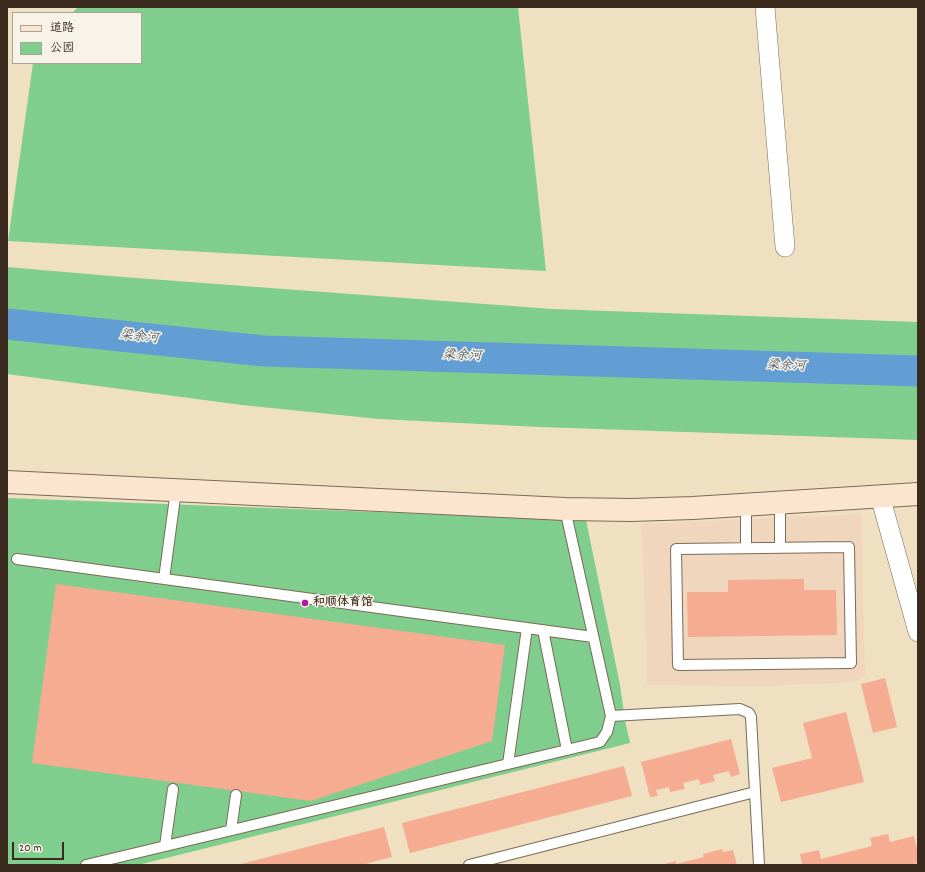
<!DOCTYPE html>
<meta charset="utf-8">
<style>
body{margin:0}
#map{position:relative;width:925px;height:872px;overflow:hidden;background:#efe0c2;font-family:Dekko,"LXGW WenKai TC",sans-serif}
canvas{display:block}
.frame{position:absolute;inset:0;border:8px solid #3b2a1e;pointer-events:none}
.legend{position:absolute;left:12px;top:12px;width:130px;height:52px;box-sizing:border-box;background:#f7f3e8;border:1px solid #aca397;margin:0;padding:5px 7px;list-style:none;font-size:12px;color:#3b2a1e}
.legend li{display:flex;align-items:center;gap:8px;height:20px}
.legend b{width:20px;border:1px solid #aca397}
.scale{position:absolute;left:12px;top:842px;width:52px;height:18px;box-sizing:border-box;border:2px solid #3b2a1e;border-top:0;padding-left:5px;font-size:12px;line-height:14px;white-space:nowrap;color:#3b2a1e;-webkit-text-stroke:3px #f7f3e8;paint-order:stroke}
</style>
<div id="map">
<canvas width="925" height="872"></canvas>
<div class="frame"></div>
<ul class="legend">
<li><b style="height:5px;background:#fce5cf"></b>道路</li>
<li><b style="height:11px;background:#7fce8d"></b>公园</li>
</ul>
<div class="scale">20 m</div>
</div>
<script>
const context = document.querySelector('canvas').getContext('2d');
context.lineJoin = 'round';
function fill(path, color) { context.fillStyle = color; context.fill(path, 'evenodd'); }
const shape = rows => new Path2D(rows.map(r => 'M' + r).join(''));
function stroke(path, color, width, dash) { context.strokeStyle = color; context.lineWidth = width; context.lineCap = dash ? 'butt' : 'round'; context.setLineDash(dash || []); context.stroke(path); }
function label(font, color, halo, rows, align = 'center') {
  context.font = font + ' Dekko,"LXGW WenKai TC",sans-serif'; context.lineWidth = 3; context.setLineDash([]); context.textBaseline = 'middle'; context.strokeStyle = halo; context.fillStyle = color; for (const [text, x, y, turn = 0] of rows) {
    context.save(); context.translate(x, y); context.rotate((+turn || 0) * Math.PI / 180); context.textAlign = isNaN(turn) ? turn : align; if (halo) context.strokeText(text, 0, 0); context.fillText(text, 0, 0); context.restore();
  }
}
fill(shape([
 [861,514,865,676,854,682,765,686,647,685,642,524]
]), '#efd6bc');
fill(shape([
 [87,7,518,7,546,271,8,241,33,63,141,63,141,13,72,13,77,8],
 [7,267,123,277,552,309,918,322,918,440,540,427,379,419,242,405,7,374],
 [7,498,586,520,620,685,625,720,630,743,138,865,7,865]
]), '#7fce8d');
stroke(shape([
 [7,324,264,351,918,371]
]), '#629ed3', 31);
fill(shape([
 [804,579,804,590,836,590,837,635,688,637,687,592,728,592,728,580],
 [56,584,505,645,492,741,311,801,32,763],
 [885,678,897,727,873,733,861,684],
 [846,712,864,782,781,802,772,768,812,758,803,723],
 [731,739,740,774,731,777,729,771,713,775,715,781,700,785,699,779,683,783,685,789,670,792,669,787,656,790,658,796,650,797,641,762],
 [624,766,632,796,410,853,402,823],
 [384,827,392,857,361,865,237,865],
 [888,834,890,842,914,836,918,853,918,863,908,865,799,865,802,864,800,854,819,850,821,859,872,846,870,838],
 [722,849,723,852,733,850,737,865,661,865,676,861,676,864,704,857,703,854]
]), '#f5ac91');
const service = shape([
 [780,502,780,548],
 [746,504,746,548],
 [849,547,851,663,678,665,676,549,849,547],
 [17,559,593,637],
 [164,579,176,490],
 [543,630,567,750],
 [611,716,740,709,749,713,751,717,759,865],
 [508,764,527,628],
 [231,830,236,795],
 [165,846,173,789],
 [86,865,600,742,607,732,611,716,565,509],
 [469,865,755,792]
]);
const minor = shape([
 [765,7,785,247],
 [880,496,918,632]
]);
const secondary = shape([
 [7,482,565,509,631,510,693,508,918,494]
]);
stroke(service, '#7a6a57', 12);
stroke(minor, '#7a6a57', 20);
stroke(secondary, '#7a6a57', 24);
stroke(service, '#fff', 10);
stroke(minor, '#fff', 19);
stroke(secondary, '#fce5cf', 22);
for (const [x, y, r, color] of [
 [305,603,4,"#b5179e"]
]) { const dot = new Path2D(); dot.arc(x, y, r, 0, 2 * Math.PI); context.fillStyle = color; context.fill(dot); stroke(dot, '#f7f3e8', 1.5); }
label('bold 12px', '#3b2a1e', '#f7f3e8', [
 ["和顺体育馆",313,603]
], 'left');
label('italic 13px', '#4b5866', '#f7f3e8', [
 ["梁余河",139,338,6],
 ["梁余河",462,357,2],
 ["梁余河",786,367,2]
]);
</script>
